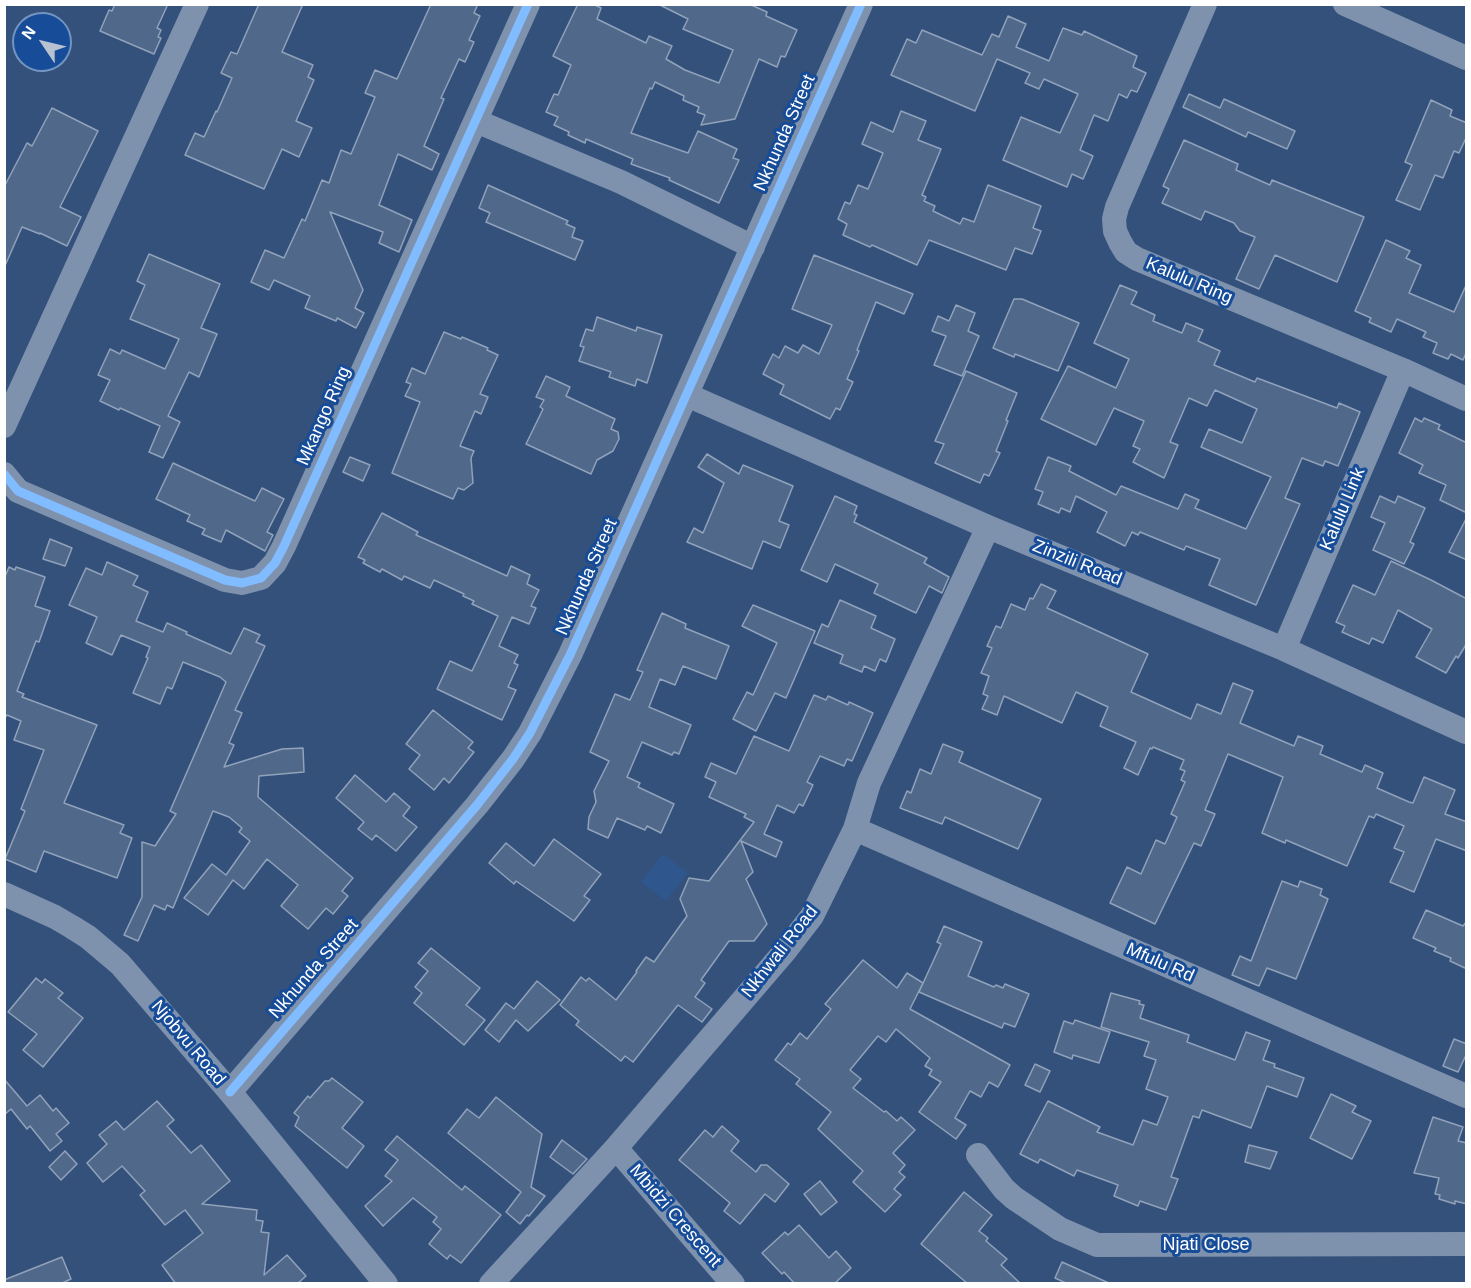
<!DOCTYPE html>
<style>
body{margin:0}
#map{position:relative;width:1471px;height:1288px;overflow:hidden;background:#33517b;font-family:Helvetica,sans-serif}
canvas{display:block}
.frame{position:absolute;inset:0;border:6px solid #fff;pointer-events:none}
.north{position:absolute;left:12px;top:12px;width:60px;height:60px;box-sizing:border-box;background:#164c98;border:2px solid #7394c1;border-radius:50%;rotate:305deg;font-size:16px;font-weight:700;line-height:24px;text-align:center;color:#fff}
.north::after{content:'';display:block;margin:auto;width:21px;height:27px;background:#b8c2d1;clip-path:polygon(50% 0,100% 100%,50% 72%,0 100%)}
</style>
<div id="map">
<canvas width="1471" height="1288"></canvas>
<div class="frame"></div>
<div class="north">N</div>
</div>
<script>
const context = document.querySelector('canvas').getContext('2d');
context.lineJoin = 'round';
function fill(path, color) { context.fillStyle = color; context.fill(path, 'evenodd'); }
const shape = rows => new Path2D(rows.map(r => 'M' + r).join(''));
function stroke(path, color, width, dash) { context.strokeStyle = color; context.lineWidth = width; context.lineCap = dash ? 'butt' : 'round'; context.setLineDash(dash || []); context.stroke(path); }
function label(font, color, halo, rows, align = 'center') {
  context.font = font + ' Helvetica,sans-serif'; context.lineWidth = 6; context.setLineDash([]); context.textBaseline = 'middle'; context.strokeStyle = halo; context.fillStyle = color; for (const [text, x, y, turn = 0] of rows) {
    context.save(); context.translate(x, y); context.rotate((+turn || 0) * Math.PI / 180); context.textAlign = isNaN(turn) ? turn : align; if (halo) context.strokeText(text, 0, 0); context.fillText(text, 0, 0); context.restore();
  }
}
fill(shape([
 [663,854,688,873,666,901,641,882]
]), '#2f568d');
const building = shape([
 [115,4,168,4,157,28,161,30,158,37,161,38,154,54,100,31,109,10,112,11,115,4],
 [259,4,303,4,282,52,313,65,308,77,314,80,296,121,312,128,299,157,282,149,264,189,185,155,195,133,204,137,216,111,217,112,232,78,221,73,231,52,237,54,259,4],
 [431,4,478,4,474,13,480,16,469,40,474,42,465,62,459,59,441,98,444,99,424,146,439,154,432,170,398,154,379,205,412,220,399,252,379,243,383,232,330,212,363,290,355,308,364,313,356,328,337,318,336,321,305,308,310,296,274,280,269,290,251,282,265,250,284,258,302,219,305,221,322,180,329,183,341,150,351,154,375,97,365,93,375,70,397,79,431,4],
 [578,4,593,4,601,8,597,19,646,43,649,36,672,46,666,59,685,70,719,83,733,50,683,29,688,19,658,4,749,4,767,12,766,16,797,30,785,57,781,56,777,67,759,59,735,119,701,125,705,115,697,112,699,107,683,100,684,96,655,82,652,89,650,88,631,133,688,153,698,131,737,149,733,158,739,160,719,203,669,180,670,178,631,164,633,159,586,139,585,143,568,135,569,132,554,125,558,117,546,112,554,94,558,95,571,65,553,56,578,4],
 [1008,16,1026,24,1016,47,1047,60,1049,61,1063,28,1082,35,1084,31,1137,56,1133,67,1146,73,1137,92,1131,90,1127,98,1119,94,1108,121,1094,115,1080,150,1093,156,1083,179,1072,174,1067,187,1003,160,1021,117,1060,133,1078,94,1044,79,1039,89,1025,83,1030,73,997,59,975,111,891,75,907,39,916,43,922,30,982,55,992,34,999,37,1008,16],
 [1189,94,1220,108,1224,99,1295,131,1287,149,1248,132,1246,137,1183,107,1189,94],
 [1431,100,1452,110,1450,116,1467,123,1467,136,1459,153,1454,151,1443,178,1435,175,1420,210,1396,200,1412,165,1405,162,1431,100],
 [52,108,98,131,60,207,81,217,67,246,40,233,40,234,22,227,4,268,4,187,27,143,32,146,52,108],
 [901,111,926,121,918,140,941,149,922,195,926,197,924,201,935,206,933,211,960,224,963,218,974,222,988,185,1041,206,1033,228,1041,231,1032,254,1015,248,1006,270,929,240,917,265,872,245,870,247,843,235,847,224,838,219,845,202,850,204,858,185,868,189,883,153,862,144,871,122,893,132,901,111],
 [1184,140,1238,164,1236,170,1270,185,1272,180,1364,217,1337,282,1275,255,1259,289,1236,279,1255,237,1240,231,1234,223,1205,211,1201,220,1162,203,1169,189,1163,186,1184,140],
 [488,185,568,221,566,224,575,228,572,237,583,241,575,260,486,222,490,213,479,208,488,185],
 [1386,240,1410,251,1406,258,1421,265,1409,293,1454,312,1467,283,1467,351,1463,360,1451,354,1448,359,1433,353,1437,343,1423,337,1426,332,1397,319,1391,332,1369,322,1371,318,1355,311,1386,240],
 [149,254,220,284,201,328,217,334,199,377,189,372,168,416,180,422,163,458,149,452,160,426,120,408,119,410,100,401,110,380,98,375,110,349,120,354,122,350,165,369,179,339,130,319,145,285,137,281,149,254],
 [814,255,913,294,904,314,876,302,857,350,859,351,847,379,853,382,840,410,836,408,830,419,780,394,784,385,763,374,773,354,779,358,785,346,798,353,803,345,819,354,832,325,792,309,814,255],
 [1120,285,1137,292,1131,304,1155,315,1153,321,1182,333,1186,323,1203,330,1198,341,1220,351,1214,365,1255,382,1257,378,1337,408,1339,403,1360,412,1338,466,1325,461,1323,466,1302,458,1285,498,1300,504,1256,605,1209,585,1220,559,1186,546,1184,550,1140,532,1138,535,1132,532,1125,546,1097,532,1107,512,1076,496,1070,512,1061,508,1059,513,1038,504,1043,492,1035,489,1048,457,1071,466,1069,471,1116,495,1121,486,1178,509,1185,494,1199,500,1195,508,1246,529,1271,477,1201,447,1209,429,1242,443,1257,409,1215,390,1207,406,1189,398,1170,442,1178,445,1164,478,1133,462,1140,449,1133,446,1144,421,1114,408,1096,445,1041,419,1068,366,1116,388,1129,359,1094,343,1120,285],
 [1014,299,1022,299,1079,323,1058,371,1015,354,1014,357,993,348,1014,299],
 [956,305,975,313,968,331,979,336,962,376,934,365,946,336,932,331,938,316,949,321,956,305],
 [597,317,636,331,637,327,662,335,647,383,637,379,635,386,609,377,611,372,579,361,584,347,580,346,586,329,593,331,597,317],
 [444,332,461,339,462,337,488,348,487,350,498,355,480,394,488,397,481,414,475,411,460,446,474,451,471,458,473,483,464,490,458,488,453,499,392,473,420,402,405,396,411,384,406,382,412,368,425,374,444,332],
 [966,371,1017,393,1006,420,1008,421,996,451,1000,453,989,476,984,474,980,483,935,463,944,444,935,441,966,371],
 [546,376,570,387,566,396,615,419,611,429,618,432,619,439,613,451,597,460,591,474,526,444,543,409,540,407,544,400,536,397,546,376],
 [1415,418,1422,422,1424,418,1440,425,1438,429,1467,443,1467,513,1440,500,1446,485,1419,473,1423,465,1399,453,1415,418],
 [707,454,739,474,743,465,793,486,779,521,789,525,780,548,763,541,752,569,687,542,694,528,703,533,724,483,698,467,707,454],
 [350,457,370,465,363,481,343,472,350,457],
 [173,463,255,501,262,488,284,499,267,532,273,535,265,551,226,530,221,542,202,534,205,529,187,521,190,515,156,499,173,463],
 [835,496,857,506,854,514,857,515,854,522,927,558,924,563,949,577,942,593,929,586,916,613,874,593,878,584,835,564,827,582,801,570,835,496],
 [1380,496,1395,503,1398,496,1425,508,1410,542,1414,544,1404,564,1373,550,1385,523,1371,517,1380,496],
 [382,513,418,532,416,535,507,576,511,566,530,575,527,584,539,590,531,606,536,608,529,624,512,617,499,646,518,655,514,663,518,665,508,687,516,690,502,720,437,689,450,661,472,671,498,616,472,604,474,601,463,596,464,594,434,580,430,588,404,576,402,580,382,569,380,572,363,563,365,560,358,557,382,513],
 [1467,517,1467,560,1449,552,1467,517],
 [50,539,72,548,65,566,43,559,50,539],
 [1391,561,1431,580,1467,599,1467,643,1458,658,1456,656,1446,673,1416,657,1432,629,1398,610,1383,643,1372,638,1369,644,1342,632,1345,626,1336,622,1353,585,1375,595,1391,561],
 [107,562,138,576,133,585,148,592,136,621,163,632,167,623,187,632,186,634,231,654,244,628,260,635,256,642,265,646,235,710,242,713,229,743,234,745,224,767,282,749,303,748,304,772,259,776,258,797,353,878,342,891,348,896,333,914,326,908,308,929,281,906,298,885,267,859,244,889,233,880,208,915,184,898,212,864,226,875,250,841,239,832,242,828,229,817,213,811,173,908,167,905,165,910,154,905,138,941,124,935,142,897,142,842,155,846,176,814,170,811,226,682,220,677,183,662,172,689,167,687,160,704,133,693,148,658,146,657,150,647,121,635,112,655,86,643,97,617,69,605,86,568,102,575,107,562],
 [9,567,15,570,16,567,45,577,35,606,50,611,39,642,36,641,17,691,24,694,22,697,97,725,64,803,124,825,120,833,132,838,117,878,44,851,36,872,5,859,25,811,21,809,44,750,14,740,21,721,7,715,4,719,4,579,9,567],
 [1041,584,1056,591,1047,608,1148,654,1131,692,1191,719,1197,704,1221,714,1233,683,1253,691,1240,723,1294,746,1298,736,1323,746,1320,754,1362,772,1365,765,1383,773,1377,788,1409,802,1413,803,1424,777,1455,790,1445,814,1467,822,1467,851,1436,839,1414,892,1390,882,1404,852,1394,848,1404,826,1376,814,1374,818,1369,816,1347,866,1286,840,1285,843,1262,833,1283,777,1228,754,1205,810,1215,814,1201,846,1194,843,1155,924,1110,903,1127,867,1141,874,1156,840,1165,844,1177,817,1171,814,1185,782,1181,780,1185,771,1180,769,1184,760,1153,747,1152,749,1150,748,1138,775,1124,768,1136,742,1100,726,1108,707,1076,692,1062,723,1004,696,997,715,982,709,988,696,983,694,989,676,981,673,992,648,987,646,996,626,1001,628,1011,604,1025,610,1030,598,1033,599,1041,584],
 [840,600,876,616,871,628,895,639,886,662,880,659,875,671,864,666,862,672,840,663,843,655,814,643,822,624,828,627,840,600],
 [753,605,815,631,786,698,775,693,756,731,733,719,747,692,753,695,777,643,742,626,753,605],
 [662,613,686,624,685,628,729,646,716,679,683,666,675,685,660,679,649,707,691,725,679,754,674,752,672,755,642,742,627,777,640,783,638,787,674,804,661,833,647,826,645,830,617,818,608,838,588,829,589,817,596,802,594,791,609,761,590,752,615,694,630,700,643,672,637,670,662,613],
 [814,695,826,700,828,696,848,705,849,702,873,713,852,761,847,759,844,766,820,756,807,782,813,785,803,806,799,804,794,813,777,805,764,834,782,842,776,857,741,841,753,872,746,879,767,924,754,941,729,941,701,980,705,983,695,997,712,1009,702,1022,678,1005,633,1062,625,1056,621,1061,576,1025,579,1021,560,1005,581,977,586,981,589,978,616,1000,637,972,636,971,646,957,654,962,687,916,680,899,689,878,709,881,754,822,744,817,746,814,709,797,716,782,705,777,711,763,736,774,754,736,789,751,814,695],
 [433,710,473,742,468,748,474,752,449,783,444,778,434,790,409,769,420,755,406,744,433,710],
 [943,744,963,752,959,762,1041,799,1018,849,945,817,942,824,900,808,907,791,911,793,920,769,931,774,943,744],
 [355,775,386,802,394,793,410,807,403,816,417,827,396,851,376,835,372,840,358,829,364,822,336,798,355,775],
 [554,839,601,874,584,896,590,900,574,921,516,881,514,884,489,863,506,843,534,866,554,839],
 [1282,881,1298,887,1300,881,1322,889,1320,895,1328,899,1296,979,1267,968,1259,986,1232,975,1240,956,1251,961,1282,881],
 [1426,910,1463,926,1467,921,1467,969,1450,961,1451,958,1434,951,1436,948,1413,938,1426,910],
 [944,926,982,942,968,976,994,987,996,985,1003,988,1005,984,1029,994,1015,1027,1004,1023,1002,1028,919,992,941,944,937,942,944,926],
 [431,948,480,988,466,1005,485,1020,464,1045,414,1003,422,993,415,987,428,971,418,963,431,948],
 [863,960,897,988,907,973,923,983,910,1009,1010,1065,998,1087,989,1082,981,1097,970,1091,955,1118,966,1125,956,1139,919,1112,941,1082,929,1075,932,1070,925,1066,930,1058,896,1029,886,1042,878,1036,850,1070,861,1079,853,1088,884,1112,886,1111,897,1121,901,1117,915,1130,893,1153,905,1165,899,1172,905,1177,894,1189,901,1195,885,1212,853,1182,863,1171,818,1129,831,1112,796,1084,800,1079,775,1060,788,1043,791,1045,800,1033,807,1039,831,1009,825,1004,863,960],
 [36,978,42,983,45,979,63,993,58,998,83,1018,43,1067,23,1050,37,1034,8,1012,36,978],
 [537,981,560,1000,528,1031,516,1020,499,1042,485,1030,506,1003,514,1009,537,981],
 [1111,993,1140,1001,1139,1004,1144,1005,1140,1018,1189,1035,1187,1042,1235,1060,1246,1032,1270,1041,1263,1060,1275,1064,1274,1067,1304,1078,1297,1097,1267,1086,1251,1128,1202,1110,1199,1118,1193,1116,1171,1177,1178,1179,1166,1210,1140,1201,1138,1206,1114,1196,1118,1185,1077,1170,1074,1176,1040,1159,1038,1163,1020,1154,1048,1101,1100,1127,1097,1132,1133,1145,1143,1120,1157,1125,1168,1097,1146,1089,1156,1060,1144,1056,1149,1042,1101,1027,1111,993],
 [1075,1020,1110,1032,1099,1063,1073,1055,1072,1059,1054,1052,1064,1021,1073,1024,1075,1020],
 [1454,1039,1467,1044,1467,1053,1458,1072,1443,1066,1454,1039],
 [1035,1064,1050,1071,1040,1092,1025,1085,1035,1064],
 [332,1078,363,1102,342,1128,364,1146,347,1168,295,1126,299,1117,294,1113,308,1096,310,1098,325,1081,329,1081,332,1078],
 [4,1079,27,1106,40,1095,53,1111,56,1108,69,1123,56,1134,62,1141,50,1151,30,1126,27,1129,11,1109,4,1115,4,1079],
 [1331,1094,1356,1106,1352,1112,1371,1121,1352,1159,1310,1138,1331,1094],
 [496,1097,542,1134,531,1187,545,1196,529,1216,527,1215,520,1224,506,1212,521,1192,448,1133,467,1109,479,1118,496,1097],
 [157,1101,174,1120,167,1126,191,1153,201,1145,230,1181,202,1204,257,1210,256,1220,263,1221,261,1232,269,1233,264,1275,287,1255,306,1276,297,1284,176,1284,162,1265,203,1233,185,1210,165,1225,140,1195,145,1191,122,1166,103,1182,87,1163,107,1144,99,1135,116,1121,124,1130,157,1101],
 [1433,1117,1463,1127,1458,1141,1467,1143,1467,1204,1455,1201,1455,1204,1439,1199,1440,1195,1435,1194,1439,1178,1414,1173,1433,1117],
 [722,1126,739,1141,731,1151,756,1172,761,1165,767,1165,789,1184,775,1202,765,1194,740,1224,724,1211,730,1203,679,1160,705,1130,713,1137,722,1126],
 [397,1136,462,1190,465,1186,501,1215,461,1263,450,1255,447,1259,429,1244,441,1229,433,1222,437,1217,413,1198,383,1226,365,1206,392,1181,385,1176,398,1160,385,1150,397,1136],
 [562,1140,587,1159,573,1174,550,1157,562,1140],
 [1249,1145,1277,1152,1270,1169,1245,1162,1249,1145],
 [65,1151,77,1164,61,1180,49,1167,65,1151],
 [820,1181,837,1202,821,1215,804,1194,820,1181],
 [964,1192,992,1215,979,1231,988,1238,986,1241,1007,1259,1001,1265,1021,1284,968,1284,921,1244,964,1192],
 [799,1225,829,1258,836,1251,851,1268,834,1284,795,1284,784,1272,782,1274,762,1253,785,1232,788,1235,799,1225],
 [62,1257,71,1279,60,1284,4,1284,4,1280,62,1257],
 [1062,1262,1111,1284,1068,1284,1055,1278,1062,1262]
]);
fill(building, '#50698a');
stroke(building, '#91a2ba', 1.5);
stroke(shape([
 [1205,4,1117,207,1114,219,1115,231,1120,242,1126,252,1137,259,1403,370,1466,399],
 [1345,4,1466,58],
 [476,121,621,182,753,247],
 [687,395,988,527,1284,649,1466,732],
 [4,426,197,4],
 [4,474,18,491,225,580,242,583,261,578,275,563,284,546,528,4],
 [1284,649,1403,370],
 [855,829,1466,1096],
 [4,894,55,917,72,927,88,937,120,964,230,1092,386,1284],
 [230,1092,477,805,513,759,530,733,570,655,861,4],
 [616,1148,733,1284],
 [978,1155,1004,1189,1014,1198,1060,1229,1097,1245,1466,1244],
 [491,1284,616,1148,785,951,812,916,855,829,869,783,988,527]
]), '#7e92ad', 24);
stroke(shape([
 [4,474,18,491,225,580,242,583,261,578,275,563,284,546,528,4],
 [230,1092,477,805,513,759,530,733,570,655,861,4]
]), '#80bcff', 9);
label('18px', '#fff', '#164c98', [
 ["Nkhunda Street",785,133,-66],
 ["Kalulu Ring",1189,281,23],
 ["Mkango Ring",324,416,-66],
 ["Kalulu Link",1343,509,-67],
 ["Zinzili Road",1077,563,22],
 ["Nkhunda Street",587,577,-66],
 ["Nkhwali Road",780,952,-52],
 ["Mfulu Rd",1160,963,24],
 ["Nkhunda Street",314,969,-49],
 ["Njobvu Road",188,1043,50],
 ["Mbidzi Crescent",675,1216,49],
 ["Njati Close",1206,1245]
]);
</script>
